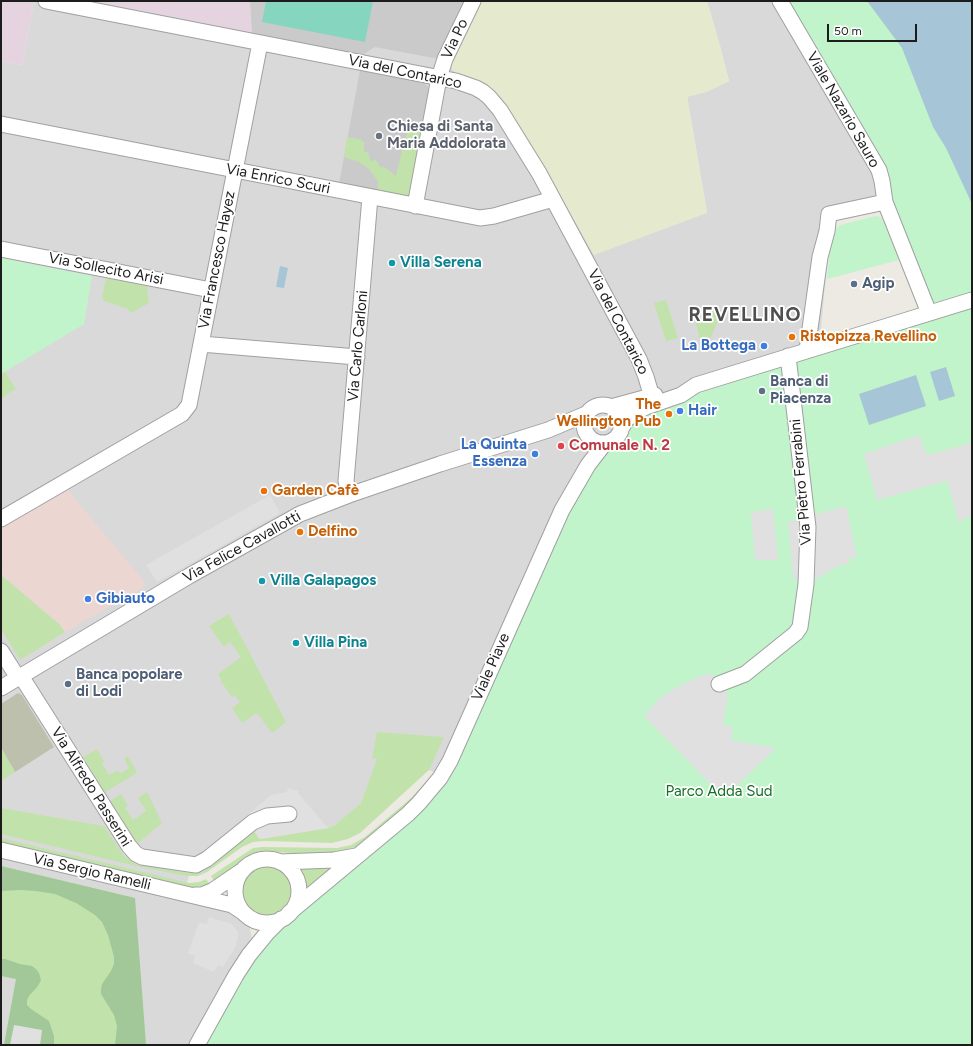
<!DOCTYPE html>
<meta charset="utf-8">
<style>
body{margin:0}
#map{position:relative;width:973px;height:1046px;overflow:hidden;background:#eceae2;font-family:Figtree,sans-serif}
canvas{display:block}
.frame{position:absolute;inset:0;border:2px solid #1c1c1c;pointer-events:none}
.scale{position:absolute;left:827px;top:24px;width:90px;height:18px;box-sizing:border-box;border:2px solid #1c1c1c;border-top:0;padding-left:5px;font-size:12px;line-height:14px;white-space:nowrap;color:#1c1c1c;-webkit-text-stroke:3px #fff;paint-order:stroke}
</style>
<div id="map">
<canvas width="973" height="1046"></canvas>
<div class="frame"></div>
<div class="scale">50 m</div>
</div>
<script>
const context = document.querySelector('canvas').getContext('2d');
context.lineJoin = 'round';
function fill(path, color) { context.fillStyle = color; context.fill(path, 'evenodd'); }
const shape = rows => new Path2D(rows.map(r => 'M' + r).join(''));
function stroke(path, color, width, dash) { context.strokeStyle = color; context.lineWidth = width; context.lineCap = dash ? 'butt' : 'round'; context.setLineDash(dash || []); context.stroke(path); }
function label(font, color, halo, rows, align = 'center') {
  context.font = font + ' Figtree,sans-serif'; context.lineWidth = 3.5; context.setLineDash([]); context.textBaseline = 'middle'; context.strokeStyle = halo; context.fillStyle = color; for (const [text, x, y, turn = 0] of rows) {
    context.save(); context.translate(x, y); context.rotate((+turn || 0) * Math.PI / 180); context.textAlign = isNaN(turn) ? turn : align; if (halo) context.strokeText(text, 0, 0); context.fillText(text, 0, 0); context.restore();
  }
}
fill(shape([
 [34,1,80,1,252,35,250,1,480,1,499,99,525,134,707,212,687,96,706,92,729,81,720,46,707,1,848,1,889,204,831,217,819,351,811,366,455,782,429,770,378,759,361,804,335,825,328,828,260,839,254,831,206,870,202,873,190,873,184,892,1,849,1,61,22,65],
 [1,852,183,895,246,917,249,923,252,940,195,1045,1,1045]
]), '#dad9d9');
fill(shape([
 [67,489,142,579,146,586,65,632,59,624,1,575,1,567,4,563,1,561,1,528]
]), '#ecd6d2');
fill(shape([
 [1,1,34,1,22,65,1,61],
 [80,1,250,1,252,35]
]), '#e5d4e0');
fill(shape([
 [250,1,465,1,439,59,375,47,361,56,252,35],
 [360,70,425,83,429,89,408,197,339,184]
]), '#cacaca');
fill(shape([
 [18,693,22,695,54,747,15,772,1,748,1,704]
]), '#bec0ae');
fill(shape([
 [480,1,707,1,720,46,729,81,706,92,687,97,707,213,594,255,525,134,510,111,499,99,456,74,452,69,451,61]
]), '#e5eace');
fill(shape([
 [408,129,421,132,408,197,378,192,378,181,369,169,359,162,344,157,347,137,359,139,364,142,364,152,368,152,371,162,375,159,381,168,383,166,396,176,402,151,401,150,402,140,405,141],
 [106,278,147,286,149,303,131,313,128,309,104,301,102,297],
 [666,300,678,338,666,341,654,303],
 [723,309,711,337,700,340,695,319],
 [5,372,16,389,7,394,1,400,1,374],
 [1,575,59,624,65,632,20,660,1,629],
 [229,614,286,722,272,733,257,713,242,723,232,708,240,702,235,695,232,697,220,680,221,679,218,674,241,657,230,642,224,647,209,626],
 [377,732,444,737,429,770,360,833,348,839,332,843,264,841,253,842,242,847,207,872,198,876,186,876,136,866,1,834,1,808,104,826,124,856,133,862,138,865,190,873,202,873,254,831,260,839,328,828,335,825,361,803,377,759,372,758],
 [2,749,15,772,1,781,1,750],
 [97,749,104,762,102,763,109,775,118,770,120,774,129,768,124,758,128,756,137,773,105,792,83,757],
 [432,776,433,776,418,798,362,845,340,852,332,853,289,853,266,851,256,853,248,856,225,875,214,881,211,876,253,848,263,847,337,848,351,845,365,837,410,799],
 [147,792,162,823,137,844,110,801,121,794,128,806,125,808,133,820,146,811,138,798],
 [1,838,189,883,199,882,206,879,209,883,202,886,187,888,1,844],
 [344,860,301,898,302,891,300,880,295,869,290,864],
 '240 891a26 26 0 1 1 52 0a26 26 0 1 1-52 0Z',
 [1,866,135,898,146,1045,4,1045,16,979,1,976]
]), '#c1e3ab');
fill(shape([
 [1,866,135,898,146,1045,115,1045,117,1026,114,1015,101,994,101,989,102,984,111,971,114,964,114,957,108,935,102,922,95,915,76,903,55,894,36,891,21,890,1,891],
 [1,959,5,959,20,964,32,966,36,969,39,973,41,980,38,986,29,996,27,1000,27,1005,31,1009,49,1021,54,1036,54,1045,4,1045,16,979,1,976]
]), '#a2c89a');
fill(shape([
 [784,1,972,1,972,1045,202,1045,238,981,283,924,413,815,525,607,591,468,609,448,617,443,622,437,627,425,648,407,880,337,936,319,892,207],
 [875,216,880,217,883,220,899,260,827,279,831,236,833,231,840,225],
 [1,258,92,276,84,324,1,374]
]), '#c1f4cb');
fill(shape([
 [266,1,373,1,365,42,262,22]
]), '#86d5bf');
fill(shape([
 [919,435,927,455,972,443,972,514,959,523,947,481,877,500,864,454],
 [270,495,280,513,157,582,146,565],
 [846,506,857,558,849,558,849,564,840,565,813,581,793,579,788,522],
 [773,509,778,560,755,560,751,512],
 [710,673,728,695,723,725,733,727,731,740,776,748,724,798,644,716,660,698,670,691,695,678],
 [288,788,299,791,298,793,328,828,260,839,244,818,271,795,287,792],
 [209,917,232,924,238,932,238,936,236,946,223,967,218,965,214,972,193,963,195,956,188,953,199,922,207,924],
 [14,1025,42,1030,40,1045,10,1045]
]), '#e0e0e0');
fill(shape([
 [867,1,972,1,972,204,946,148,933,127,902,48],
 [280,266,288,268,284,288,276,287],
 [946,367,955,396,939,401,930,372],
 [916,375,926,406,869,425,859,394]
]), '#a6c6d7');
const minor = shape([
 [46,1,456,81,476,88,483,92,489,97,500,110,539,173,639,359,646,377,654,404],
 [780,1,879,170,882,181,885,202,929,313],
 [1,124,480,218,494,216,553,199],
 [415,206,439,78,445,59,473,1],
 [1,249,211,290],
 [201,344,357,357],
 [807,350,820,257,827,231,829,214,885,202],
 '584 424a19 19 0 1 1 38 0a19 19 0 1 1-38 0Z',
 [611,407,655,395],
 [621,429,626,420,636,412,646,407,681,395,696,385,972,300],
 [349,495,346,481,370,197],
 [1,519,182,414,189,405,260,43],
 [1,651,18,678],
 [21,676,129,846,136,854,142,857,196,865,207,859,253,822,267,816,289,814],
 [719,684,745,674,796,633,800,627,806,584,808,527,788,356],
 [1,688,189,576,300,514,349,495,440,464,548,430,586,414],
 [1,850,232,905,244,913],
 '235 891a32 32 0 1 1 64 0a32 32 0 1 1-64 0Z',
 [280,862,334,860,356,856],
 [195,895,202,895,212,891,240,872],
 [289,913,408,814,419,803,440,778,450,761,562,510,588,465,605,443],
 [197,1045,236,975,249,955,267,933,281,919]
]);
stroke(minor, '#a0a0a0', 17);
stroke(minor, '#fff', 15);
for (const [x, y, r, color] of [
 [379,136,4,"#6b7280"],
 [392,263,4,"#0f9aa8"],
 [854,284,4,"#5c6f8a"],
 [792,337,4,"#e8710a"],
 [764,346,4,"#3f7fe0"],
 [762,391,4,"#5c6f8a"],
 [680,411,4,"#3f7fe0"],
 [669,414,4,"#e8710a"],
 [561,446,4,"#e0444e"],
 [535,454,4,"#3f7fe0"],
 [264,491,4,"#e8710a"],
 [300,532,4,"#e8710a"],
 [262,581,4,"#0f9aa8"],
 [88,599,4,"#3f7fe0"],
 [296,643,4,"#0f9aa8"],
 [68,684,4,"#5c6f8a"]
]) { const dot = new Path2D(); dot.arc(x, y, r, 0, 2 * Math.PI); context.fillStyle = color; context.fill(dot); stroke(dot, '#fff', 1.5); }
label('15px', '#1c1c1c', '#fff', [
 ["Via Po",455,39,-65],
 ["Via del Contarico",405,72,12],
 ["Viale Nazario Sauro",843,110,60],
 ["Via Enrico Scuri",278,179,11],
 ["Via Francesco Hayez",217,260,-79],
 ["Via Sollecito Arisi",106,269,11],
 ["Via del Contarico",618,322,63],
 ["Via Carlo Carloni",358,346,-85],
 ["Via Pietro Ferrabini",801,482,-95],
 ["Via Felice Cavallotti",242,547,-29],
 ["Viale Piave",491,667,-66],
 ["Via Alfredo Passerini",91,787,58],
 ["Via Sergio Ramelli",92,872,13]
]);
label('bold 15px', '#5b616d', '#fff', [
 ["Chiesa di Santa",387,127],
 ["Maria Addolorata",387,144]
], 'left');
label('bold 15px', '#0d838f', '#fff', [
 ["Villa Serena",400,263],
 ["Villa Galapagos",270,581],
 ["Villa Pina",304,643]
], 'left');
label('bold 15px', '#4e5e75', '#fff', [
 ["Agip",862,284],
 ["Banca di",770,382],
 ["Piacenza",770,399],
 ["Banca popolare",76,675],
 ["di Lodi",76,692]
], 'left');
label('bold 15px', '#c56008', '#fff', [
 ["Ristopizza Revellino",800,337],
 ["The",661,405,"right"],
 ["Wellington Pub",661,422,"right"],
 ["Garden Cafè",272,491],
 ["Delfino",308,532]
], 'left');
label('bold 15px', '#366cbe', '#fff', [
 ["La Bottega",756,346],
 ["Hair",688,411,"left"],
 ["La Quinta",527,445],
 ["Essenza",527,462],
 ["Gibiauto",96,599,"left"]
], 'right');
label('bold 15px', '#be3a42', '#fff', [
 ["Comunale N. 2",569,446]
], 'left');
label('15px', '#146f26', '#fff', [
 ["Parco Adda Sud",719,792]
]);
context.letterSpacing = '1px';
label('bold 19px', '#4f4f4f', '#fff', [
 ["REVELLINO",745,315]
]);
context.letterSpacing = '0px';
</script>
